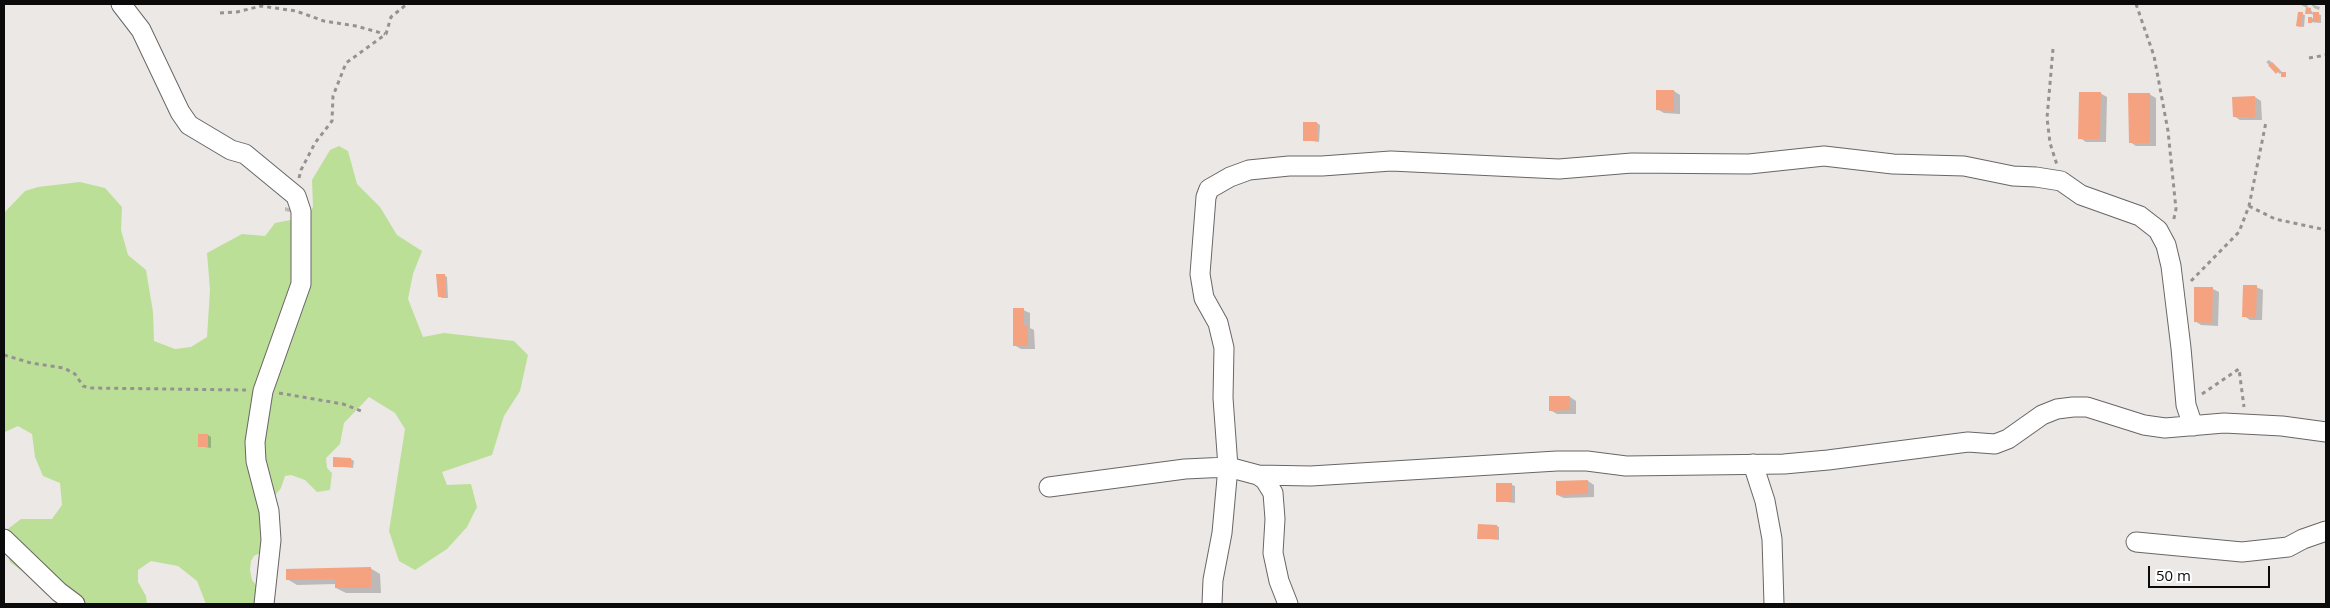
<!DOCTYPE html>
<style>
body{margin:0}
#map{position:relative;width:2330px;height:608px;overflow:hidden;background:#ebe8e6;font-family:"Open Sans",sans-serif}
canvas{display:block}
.frame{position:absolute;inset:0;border:5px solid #0c0b0b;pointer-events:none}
.scale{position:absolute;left:2148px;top:566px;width:122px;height:22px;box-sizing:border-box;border:2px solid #0c0b0b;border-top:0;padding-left:6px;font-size:15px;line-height:18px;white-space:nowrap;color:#0c0b0b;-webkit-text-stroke:4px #fff;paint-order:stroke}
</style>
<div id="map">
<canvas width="2330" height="608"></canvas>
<div class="frame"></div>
<div class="scale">50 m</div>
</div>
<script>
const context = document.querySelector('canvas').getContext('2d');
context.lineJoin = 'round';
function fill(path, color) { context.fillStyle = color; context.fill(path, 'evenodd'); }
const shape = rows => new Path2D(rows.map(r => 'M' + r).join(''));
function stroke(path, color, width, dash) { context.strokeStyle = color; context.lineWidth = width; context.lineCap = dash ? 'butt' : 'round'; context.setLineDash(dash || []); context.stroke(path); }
fill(shape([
 [339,146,348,151,357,184,380,207,397,235,422,251,413,274,408,299,423,337,444,333,514,341,528,355,520,391,504,416,492,455,442,472,447,485,471,484,477,507,467,527,447,549,415,570,399,561,389,531,405,429,395,413,369,397,344,423,340,444,326,458,327,468,332,473,330,490,317,492,305,480,291,475,285,476,281,488,274,497,260,553,254,556,251,561,250,570,252,580,256,585,259,596,259,604,206,604,197,581,178,566,151,561,138,570,138,582,146,596,147,604,65,604,10,562,4,544,4,532,21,519,52,519,62,505,60,483,43,476,35,457,32,434,18,426,5,432,4,438,4,213,25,191,38,187,80,182,105,188,122,207,121,230,128,255,146,270,153,312,154,341,175,349,191,347,207,337,210,290,207,253,242,234,265,236,275,223,306,217,313,207,312,180,330,150]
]), '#bcdf97');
fill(shape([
 [2301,4,2308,4,2307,8,2301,5],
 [2311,4,2320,7,2319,10,2314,8],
 [2310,9,2313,13,2321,15,2321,23,2309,22,2312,18,2315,20,2315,15,2307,13],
 [2302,14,2305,15,2304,27,2297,26],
 [2269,60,2282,72,2280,74,2266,62],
 [1674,91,1680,95,1680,114,1664,113,1657,109],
 [2100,93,2107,97,2106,142,2086,142,2080,138],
 [2149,94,2156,98,2156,146,2136,146,2130,142],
 [2255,97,2261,101,2262,120,2240,120,2234,116],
 [1317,123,1320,125,1319,142,1304,140],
 [285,207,291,209,290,212,285,211],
 [444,275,447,277,448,298,442,298,439,296],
 [2256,287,2263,290,2262,320,2250,320,2244,316],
 [2213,289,2219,292,2218,326,2201,325,2195,321],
 [1023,310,1030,313,1030,328,1034,330,1035,349,1021,349,1014,345],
 [1570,397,1576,401,1576,414,1557,414,1550,410],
 [208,435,211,437,211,448,199,446],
 [351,459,354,461,353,468,334,466],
 [1588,481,1594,485,1594,497,1564,498,1557,495],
 [1512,485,1515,486,1515,503,1498,501],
 [1497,526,1499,527,1499,540,1479,538],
 [370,568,380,574,381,593,346,593,336,588,336,584,297,585,287,579]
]), '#0003');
fill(shape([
 [2306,7,2311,8,2310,14,2305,14],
 [2298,12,2303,12,2301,27,2296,26],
 [2313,12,2319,12,2319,22,2313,22],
 [2308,17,2312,17,2312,23,2308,23],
 [2272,62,2280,70,2276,74,2268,65],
 [2281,72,2286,72,2286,77,2281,77],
 [1656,90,1674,90,1674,111,1656,110],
 [2079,92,2101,92,2100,139,2078,139],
 [2128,93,2150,93,2150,143,2129,143],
 [2255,96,2255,117,2233,117,2232,97],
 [1303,122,1317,122,1317,141,1303,141],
 [436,274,445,274,446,297,438,297],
 [2243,285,2257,285,2256,317,2242,317],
 [2194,287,2213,287,2212,323,2194,322],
 [1013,308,1024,308,1024,326,1028,325,1028,346,1013,346],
 [1549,396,1570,396,1570,410,1549,411],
 [198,434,208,434,208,447,198,447],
 [333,457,351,458,351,467,333,467],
 [1588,480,1588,494,1556,495,1556,481],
 [1496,483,1512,483,1512,502,1496,502],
 [1478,524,1497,525,1497,539,1477,539],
 [371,567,371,588,335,588,335,579,286,580,286,569]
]), '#f5a280');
const minor = shape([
 [121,4,141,30,180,112,189,125,231,150,245,154,296,196,301,211,301,284,263,391,255,442,256,461,269,511,271,540,264,604],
 [1753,464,1765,501,1772,539,1774,604],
 [1258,475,1311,476,1557,461,1587,461,1626,466,1784,464,1828,460,1968,442,1995,444,2008,439,2042,415,2057,409,2073,407,2087,407,2144,425,2165,428,2224,423,2282,426,2326,432],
 [1049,487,1185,469,1228,467,1258,475,1265,480,1273,493,1275,519,1273,553,1279,581,1288,604],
 [4,539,59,592,75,604],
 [2136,542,2242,552,2288,547,2303,539,2326,531],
 [1212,604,1213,580,1222,533,1228,467,1223,398,1224,348,1218,323,1204,298,1200,274,1206,197,1209,189,1230,177,1249,170,1289,166,1322,166,1391,161,1559,169,1632,163,1749,164,1824,156,1893,164,1964,166,2013,176,2036,177,2061,181,2081,195,2140,216,2158,230,2166,245,2171,266,2181,348,2186,405,2193,426]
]);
stroke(minor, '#696665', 21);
stroke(shape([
 [2136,4,2154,56,2168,131,2176,209,2173,223],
 [220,13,237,12,261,6,296,11,324,21,356,26,385,34],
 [2053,49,2047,118,2050,143,2057,165],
 [2309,58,2326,55],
 [299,178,301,170,315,143,332,121,333,96,346,63,386,34,391,17,407,4],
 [2249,206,2275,219,2326,230],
 [2191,281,2239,232,2249,206,2266,122],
 [4,355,31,363,64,368,75,374,83,386,90,388,246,390],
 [279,393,343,404,364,412],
 [2202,394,2239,369,2244,407]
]), '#959392', 3, [4, 4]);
stroke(minor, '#fff', 19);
</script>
